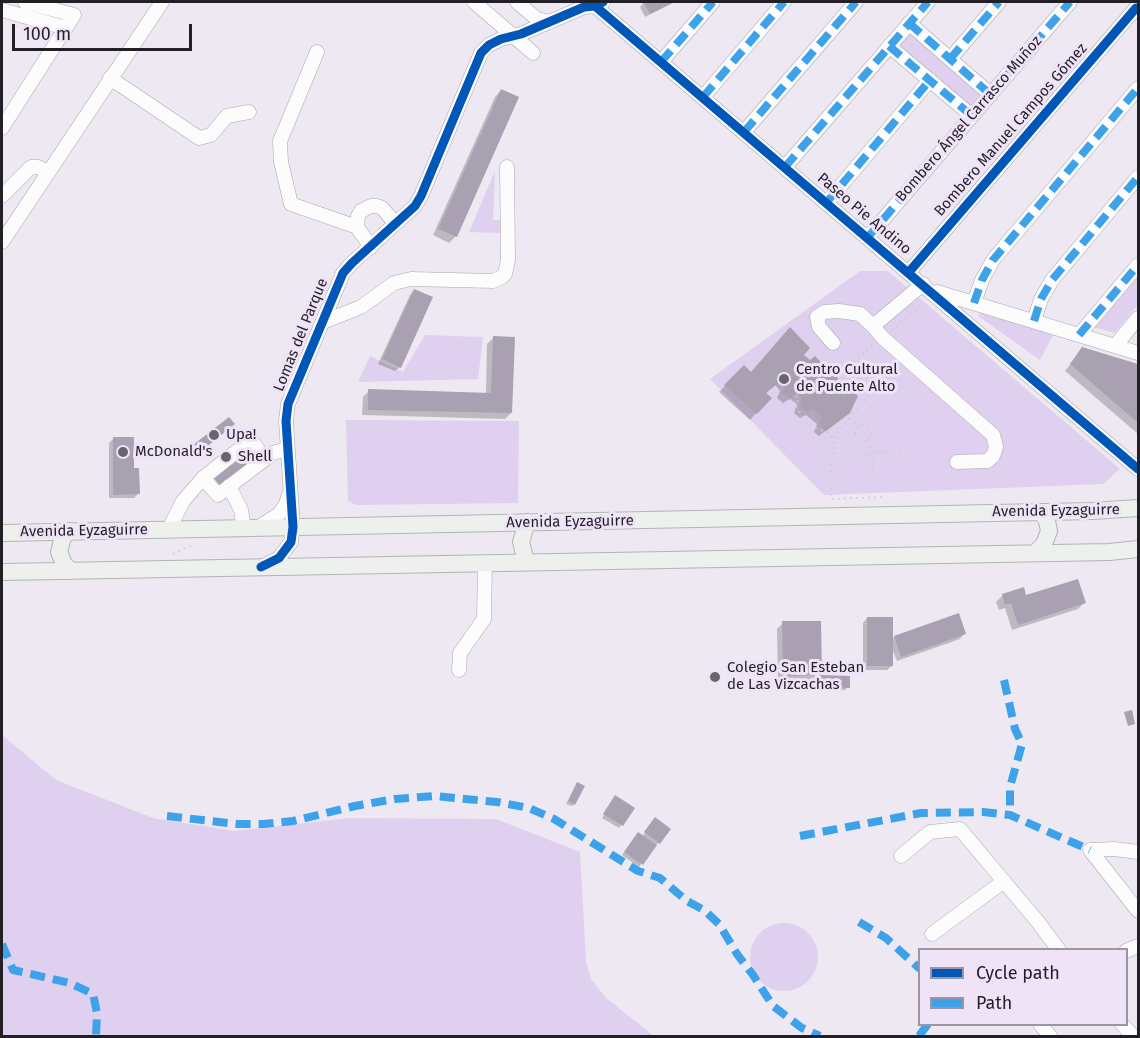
<!DOCTYPE html>
<meta charset="utf-8">
<style>
body{margin:0}
#map{position:relative;width:1140px;height:1038px;overflow:hidden;background:#ede8f2;font-family:"Fira Sans",sans-serif}
canvas{display:block}
.frame{position:absolute;inset:0;border:3px solid #231f26;pointer-events:none}
.legend{position:absolute;left:918px;top:948px;width:210px;height:78px;box-sizing:border-box;background:#eee3f7;border:2px solid #9d95a3;margin:0;padding:8px 10px;list-style:none;font-size:18px;color:#231f26}
.legend li{display:flex;align-items:center;gap:12px;height:30px}
.legend b{width:30px;border:2px solid #9d95a3}
.scale{position:absolute;left:12px;top:24px;width:180px;height:27px;box-sizing:border-box;border:3px solid #231f26;border-top:0;padding-left:8px;font-size:18px;line-height:21px;white-space:nowrap;color:#231f26;-webkit-text-stroke:4px #eee3f7;paint-order:stroke}
</style>
<div id="map">
<canvas width="1140" height="1038"></canvas>
<div class="frame"></div>
<ul class="legend">
<li><b style="height:8px;background:#0057b8"></b>Cycle path</li>
<li><b style="height:8px;background:#3ea2eb"></b>Path</li>
</ul>
<div class="scale">100 m</div>
</div>
<script>
const context = document.querySelector('canvas').getContext('2d');
context.lineJoin = 'round';
function fill(path, color) { context.fillStyle = color; context.fill(path, 'evenodd'); }
const shape = rows => new Path2D(rows.map(r => 'M' + r).join(''));
function stroke(path, color, width, dash) { context.strokeStyle = color; context.lineWidth = width; context.lineCap = dash ? 'butt' : 'round'; context.setLineDash(dash || []); context.stroke(path); }
function label(font, color, halo, rows, align = 'center') {
  context.font = font + ' "Fira Sans",sans-serif'; context.lineWidth = 6; context.setLineDash([]); context.textBaseline = 'middle'; context.strokeStyle = halo; context.fillStyle = color; for (const [text, x, y, turn = 0] of rows) {
    context.save(); context.translate(x, y); context.rotate((+turn || 0) * Math.PI / 180); context.textAlign = isNaN(turn) ? turn : align; if (halo) context.strokeText(text, 0, 0); context.fillText(text, 0, 0); context.restore();
  }
}
fill(shape([
 [910,28,986,95,972,111,894,45],
 [495,171,493,220,501,220,500,233,469,232],
 [1138,270,1138,305,1115,333,1093,327],
 [860,271,888,271,1120,469,1103,484,824,495,710,379],
 [981,311,1053,335,1040,360,978,316],
 [425,335,483,337,478,379,358,382,370,356,403,372],
 [346,420,519,421,518,503,356,505,348,501],
 [2,735,56,780,153,818,234,831,350,818,496,819,580,852,586,962,591,979,606,998,654,1036,2,1036],
 '750 957a34 34 0 1 1 68 0a34 34 0 1 1-68 0Z'
]), '#e0d0ef');
fill(shape([
 [644,2,675,2,645,17,640,7],
 [501,90,456,236,449,243,433,235,495,97],
 [414,290,400,367,395,371,378,364,410,295],
 [494,337,511,413,505,419,362,415,363,397,369,391,486,394,487,344],
 [1083,348,1138,366,1138,434,1065,371],
 [802,355,818,369,841,419,819,436,814,432,817,424,806,415,800,418,794,413,797,404,790,399,783,403,777,398,780,391,775,385,765,394,770,398,750,420,719,392,744,367,751,373],
 [231,427,196,454,192,449,194,447],
 [113,439,133,469,138,494,134,498,109,498,109,443],
 [1023,589,1025,597,1084,603,1078,609,1012,630,1005,608,999,610,996,602,1002,596],
 [867,618,891,641,894,637,964,634,960,639,897,661,892,648,892,666,887,670,863,670,863,623],
 [783,623,820,674,848,687,845,690,815,689,815,681,778,681,777,629],
 [575,787,574,804,572,806,566,804],
 [613,800,633,808,619,828,602,818],
 [652,822,659,843,655,845,639,867,622,855,635,837,642,837]
]), '#0003');
fill(shape([
 [643,2,674,2,650,14],
 [501,89,519,97,457,237,438,229],
 [414,289,433,297,401,368,382,359],
 [790,327,810,348,804,355,810,360,815,356,822,363,820,369,827,375,832,372,838,378,837,382,847,392,852,390,858,396,850,413,826,431,819,425,822,417,819,414,813,409,807,412,800,407,802,398,797,393,790,398,782,392,786,384,782,380,766,393,772,398,757,414,724,385,744,365,751,372],
 [493,336,515,337,512,413,368,410,368,389,491,393],
 [1082,347,1138,364,1138,423,1070,364],
 [229,417,235,424,199,453,193,445],
 [113,437,134,437,134,468,139,468,140,494,113,495],
 [244,451,253,462,221,487,212,476],
 [1078,579,1086,603,1018,625,1011,603,1005,605,1002,594,1024,587,1026,595],
 [959,613,966,634,901,657,894,636],
 [867,617,893,617,893,666,867,666],
 [782,621,821,621,822,675,850,676,850,688,817,687,817,675,783,676],
 [1132,710,1135,724,1128,726,1124,712],
 [577,782,585,786,575,805,568,801],
 [615,795,635,808,623,826,603,814],
 [655,817,671,829,660,844,644,832],
 [638,832,657,845,643,865,624,852]
]), '#a9a0b1');
const minor = shape([
 [474,2,533,53],
 [517,2,537,19,550,22],
 [595,6,1138,469],
 [2,10,66,28],
 [909,23,991,95],
 [889,46,972,116],
 [317,52,280,141,281,162,291,204,357,227],
 [950,59,999,2],
 [661,62,713,2],
 [110,78,199,138,211,135,227,116,249,112],
 [703,97,784,2],
 [2,128,74,15,25,2],
 [744,132,856,2],
 [785,167,928,2],
 [2,196,31,167,38,167,48,172],
 [827,202,930,80],
 [868,237,1070,2],
 [2,242,162,2],
 [371,247,357,227,358,216,361,211,371,206,377,206,382,208,395,223],
 [909,272,1136,8],
 [923,284,873,326,882,337,993,435,996,447,993,456,987,461,957,462],
 [937,292,1138,353],
 [974,303,982,280,993,260,1138,88],
 [1034,321,1041,299,1052,280,1138,177],
 [323,322,361,307,394,283,411,279,493,281,502,277,505,274,508,260,507,167],
 [1079,335,1138,265],
 [833,343,819,327,817,317,824,312,839,311,860,314,873,326],
 [1115,346,1138,318],
 [203,478,218,495,273,453,287,449],
 [229,486,241,510,244,528],
 [259,527,279,514,286,504,289,494],
 [169,529,183,501,203,478,251,440,265,459],
 [262,567,279,558,291,542,293,527,286,421,288,404,343,273,352,263,415,206,421,196,481,53,489,45,501,39,521,34,584,7,595,6,603,2],
 [459,670,460,653,484,619,485,563],
 [1090,850,1138,911],
 [1090,850,1114,849,1138,852],
 [901,856,930,832,960,829,1038,922,1059,950],
 [932,934,1004,881],
 [1126,951,1138,946],
 [1040,1024,1050,1036],
 [1122,1024,1133,1036]
]);
const major = shape([
 [70,531,63,537,59,552,64,564,71,571],
 [2,533,1093,511,1138,508],
 [1035,553,1044,544,1049,531,1047,521,1042,512],
 [526,562,521,542,527,522],
 [2,572,1109,552,1138,549]
]);
stroke(minor, '#aaa6ad', 15);
stroke(major, '#b1b6b2', 18);
stroke(shape([
 [891,330,924,304],
 [872,345,864,352,868,397,832,438,835,449,830,460,831,499,886,497],
 [840,373,864,352],
 [796,396,799,399,796,405,800,414,809,425,828,433,832,438],
 [850,418,859,427],
 '855 433a8 8 0 1 1 16 0a8 8 0 1 1-16 0Z',
 [867,441,873,454,872,478],
 [831,471,846,462,863,456,879,452,902,454],
 [173,554,195,544]
]), '#cecccf', 2, [1.5, 4.5]);
stroke(minor, '#fcfcfd', 14);
stroke(major, '#edf0ec', 16);
stroke(shape([
 [909,23,991,95],
 [889,46,972,116],
 [950,59,999,2],
 [661,62,713,2],
 [703,97,784,2],
 [744,132,856,2],
 [785,167,928,2],
 [827,202,930,80],
 [868,237,1070,2],
 [974,303,982,280,993,260,1138,88],
 [1034,321,1041,299,1052,280,1138,177],
 [1079,335,1138,265],
 [1004,680,1015,729,1022,744,1010,787,1010,815],
 [167,816,237,824,264,824,293,821,355,806,395,799,435,796,497,802,529,808,554,819,638,871,660,878,687,901,704,910,719,924,737,954,753,975,773,1006,802,1028,820,1036],
 [800,836,921,813,983,812,1010,815,1090,850],
 [859,922,886,938,920,969],
 [2,944,13,970,70,983,93,994,97,1013,96,1036],
 [919,1036,928,1024]
]), '#3ea2eb', 8, [15, 8]);
stroke(shape([
 [595,6,1138,469],
 [909,272,1136,8],
 [261,567,279,558,291,542,293,527,286,421,288,404,343,273,352,263,415,206,421,196,481,53,489,45,501,39,521,34,584,7,595,6,603,2]
]), '#0057b8', 9);
for (const [x, y, r, color] of [
 [784,379,6,"#6a656d"],
 [214,435,6,"#6a656d"],
 [123,452,6,"#6a656d"],
 [226,457,6,"#6a656d"],
 [715,677,6,"#6a656d"]
]) { const dot = new Path2D(); dot.arc(x, y, r, 0, 2 * Math.PI); context.fillStyle = color; context.fill(dot); stroke(dot, '#eee3f7', 2); }
label('15px', '#231f26', '#eee3f7', [
 ["Bombero Ángel Carrasco Muñoz",969,119,-49],
 ["Bombero Manuel Campos Gómez",1011,130,-49],
 ["Paseo Pie Andino",864,214,40],
 ["Lomas del Parque",301,335,-68],
 ["Avenida Eyzaguirre",1056,511,-1],
 ["Avenida Eyzaguirre",570,522,-1],
 ["Avenida Eyzaguirre",84,531,-1]
]);
label('15px', '#231f26', '#eee3f7', [
 ["Centro Cultural",796,370],
 ["de Puente Alto",796,387],
 ["Upa!",226,435],
 ["McDonald's",135,452],
 ["Shell",238,457],
 ["Colegio San Esteban",727,668],
 ["de Las Vizcachas",727,685]
], 'left');
</script>
